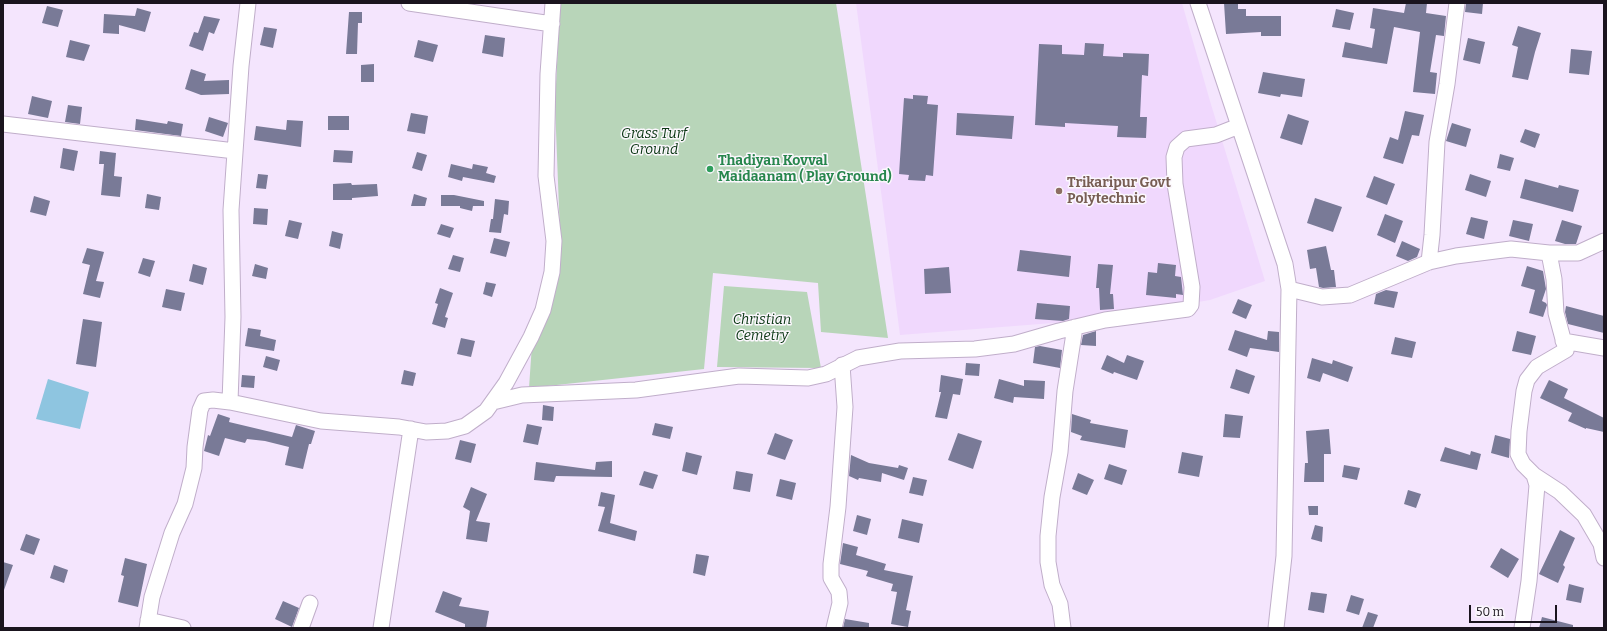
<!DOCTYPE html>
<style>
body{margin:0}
#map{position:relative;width:1607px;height:631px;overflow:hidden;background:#f4e5fd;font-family:Bitter,serif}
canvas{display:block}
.frame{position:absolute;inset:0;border:4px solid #1a141e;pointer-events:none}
.scale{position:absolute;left:1469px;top:605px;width:88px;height:18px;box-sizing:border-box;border:2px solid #1a141e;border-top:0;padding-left:5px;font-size:12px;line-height:14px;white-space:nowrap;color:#1a141e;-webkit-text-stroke:3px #fbf7fd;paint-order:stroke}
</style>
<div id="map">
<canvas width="1607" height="631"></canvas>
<div class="frame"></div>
<div class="scale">50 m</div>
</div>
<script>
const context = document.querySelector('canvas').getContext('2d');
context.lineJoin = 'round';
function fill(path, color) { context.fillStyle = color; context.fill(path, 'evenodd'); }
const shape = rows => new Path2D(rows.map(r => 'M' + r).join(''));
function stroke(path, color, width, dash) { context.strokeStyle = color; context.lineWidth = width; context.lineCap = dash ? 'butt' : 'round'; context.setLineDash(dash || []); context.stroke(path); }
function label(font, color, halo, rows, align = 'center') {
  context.font = font + ' Bitter,serif'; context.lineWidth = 3; context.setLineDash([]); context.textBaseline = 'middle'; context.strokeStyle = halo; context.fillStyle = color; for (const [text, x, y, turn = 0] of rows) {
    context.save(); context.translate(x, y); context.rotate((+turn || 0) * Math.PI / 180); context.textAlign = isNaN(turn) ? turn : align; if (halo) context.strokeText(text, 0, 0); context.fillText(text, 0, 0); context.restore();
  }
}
fill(shape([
 [856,3,1182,3,1210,101,1265,281,1210,300,1091,320,900,335]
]), '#f0d8fd');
fill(shape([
 [560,3,836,3,888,338,821,332,818,283,713,273,704,369,529,388,532,344,560,234,555,105],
 [724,286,807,292,821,368,717,367]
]), '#b8d5b9');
fill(shape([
 [48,379,89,392,80,429,36,419]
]), '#8ec5e0');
fill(shape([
 [1224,3,1238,3,1238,9,1246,9,1246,16,1281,16,1281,36,1261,36,1261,32,1226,34],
 [1406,3,1427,3,1426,13,1446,16,1444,36,1436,35,1430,72,1437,73,1435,94,1413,92,1420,32,1394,27,1387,64,1342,57,1345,42,1372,48,1375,29,1370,28,1373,8,1404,13],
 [1466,3,1483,3,1482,14,1465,12],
 [47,6,63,10,58,27,42,23],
 [137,8,151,12,145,32,119,25,119,34,103,33,104,14,135,16],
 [1336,9,1354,13,1350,30,1332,27],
 [349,12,362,12,362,23,358,23,357,54,346,54],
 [204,16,220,19,214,34,209,32,203,51,189,46,194,32,198,33],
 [1518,26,1541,33,1535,52,1528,80,1512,77,1518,47,1512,45],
 [264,27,277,29,273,48,260,45],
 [485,35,505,38,503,57,482,53],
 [1468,38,1485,42,1480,64,1463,60],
 [70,40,90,45,84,61,66,57],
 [418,40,438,45,433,62,414,57],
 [1085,43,1104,44,1103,56,1123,57,1123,53,1149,54,1148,76,1142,75,1140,117,1147,117,1146,138,1117,137,1118,126,1065,123,1065,127,1035,125,1039,44,1062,45,1062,54,1084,55],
 [1571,49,1592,51,1589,75,1569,73],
 [374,64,374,82,361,82,361,65],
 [191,69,206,74,204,81,229,80,229,94,201,95,185,89],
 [1263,72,1305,79,1302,97,1281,94,1280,97,1258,93],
 [913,95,928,96,927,104,938,105,933,176,926,175,925,181,908,180,909,175,899,174,904,98,913,99],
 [32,96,52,101,48,118,28,114],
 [68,105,82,107,80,124,65,122],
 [1405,111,1424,115,1419,136,1412,135,1403,164,1383,158,1390,137,1398,140],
 [411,113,428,116,425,134,407,131],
 [957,113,1014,116,1012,139,956,135],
 [1288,114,1309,121,1302,145,1280,138],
 [328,116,349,116,349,130,328,130],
 [209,117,228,123,223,137,205,131],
 [136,119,167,124,168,121,183,124,181,136,135,130],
 [287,120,303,121,301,147,254,140,256,126,286,130],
 [1452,123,1471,129,1466,147,1446,141],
 [1525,129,1540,134,1535,148,1520,142],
 [63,148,78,151,74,171,60,168],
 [334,150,353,151,352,163,333,162],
 [100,151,116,153,114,176,122,177,120,197,101,195,104,164,99,164],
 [417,152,427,155,422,171,412,168],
 [1500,154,1514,158,1510,171,1497,168],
 [451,164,472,169,473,164,488,167,486,173,496,176,494,183,463,177,462,181,448,177],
 [258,174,268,175,266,189,256,188],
 [1470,174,1491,181,1486,197,1465,190],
 [1374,176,1395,184,1387,205,1366,197],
 [1525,179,1558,188,1559,185,1579,190,1573,212,1520,198],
 [351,183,352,185,377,184,378,196,352,198,352,200,333,200,333,184],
 [147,194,161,197,159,210,145,208],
 [414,194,427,198,425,206,411,206],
 [441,195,454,195,484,201,484,206,473,206,472,211,460,208,460,206,441,206],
 [34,196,50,201,46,216,30,212],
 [1315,198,1342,207,1333,232,1307,223],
 [495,199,509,201,508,215,504,214,501,233,489,232,491,219,493,219],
 [254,208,268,209,267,225,253,224],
 [1385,214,1403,221,1395,243,1377,235],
 [1471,217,1488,221,1484,239,1466,234],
 [289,220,302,223,298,239,285,236],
 [1513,220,1533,224,1529,241,1509,236],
 [1562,220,1582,226,1576,244,1565,244,1555,241],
 [441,224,454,228,450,238,437,234],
 [332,231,343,234,340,249,329,246],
 [494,238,510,242,506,257,490,253],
 [1402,241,1420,249,1417,257,1408,261,1396,256],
 [1326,246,1331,270,1334,270,1336,287,1323,288,1319,287,1316,268,1310,269,1307,250],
 [87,248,104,252,96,281,104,282,100,298,83,294,90,265,82,263],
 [1020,250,1071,256,1069,277,1017,271],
 [453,255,464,258,460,272,448,269],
 [143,258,155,261,150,277,138,273],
 [1158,263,1176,265,1175,276,1181,277,1183,295,1176,294,1176,298,1146,295,1148,272,1157,273],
 [193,264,207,268,203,285,189,281],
 [255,264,268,268,266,279,252,276],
 [1098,264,1113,265,1110,294,1113,294,1114,309,1100,310,1099,288,1096,288],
 [1527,266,1543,271,1546,289,1542,301,1546,303,1547,305,1543,317,1529,313,1535,290,1521,286],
 [949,267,951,293,925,294,924,269],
 [486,282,496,284,492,297,483,294],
 [440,288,453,293,445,317,448,318,445,328,432,324,438,304,435,303],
 [166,289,185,293,181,311,162,307],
 [1386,290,1398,292,1394,308,1374,304,1376,294],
 [1238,299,1252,305,1246,319,1232,313],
 [1037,303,1070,306,1069,319,1063,321,1035,319],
 [1566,306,1604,316,1604,333,1568,324,1565,312],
 [83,319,102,322,96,367,76,364],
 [248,328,261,330,260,336,276,340,274,351,245,346],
 [1235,330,1267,340,1268,331,1279,332,1279,352,1250,348,1247,357,1228,350],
 [1096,331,1096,346,1081,345,1083,335],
 [1517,331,1536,336,1531,355,1512,351],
 [1395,337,1416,342,1412,358,1391,354],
 [461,338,475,341,471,357,457,354],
 [1040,346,1062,350,1060,368,1033,363,1035,347],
 [1107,355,1124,363,1127,355,1144,361,1137,380,1114,372,1113,374,1101,369],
 [266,356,280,360,277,371,263,367],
 [1312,358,1332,364,1333,360,1353,367,1348,382,1323,373,1320,382,1307,378],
 [966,363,980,364,979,376,965,375],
 [1236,369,1255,376,1249,394,1230,388],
 [404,370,416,373,413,386,401,384],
 [242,375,255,376,254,388,241,387],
 [941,375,963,379,960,395,953,394,947,419,935,417,941,392,939,392],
 [999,379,1024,386,1024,380,1045,381,1044,399,1014,397,1013,403,994,398],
 [1549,380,1568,389,1564,398,1604,418,1604,432,1586,428,1586,429,1568,421,1572,413,1540,398],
 [543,405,554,407,553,421,542,420],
 [218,414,230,418,229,422,292,437,296,425,315,431,311,444,309,444,303,469,285,465,289,447,265,441,247,439,245,443,225,438,219,456,204,451,208,435,210,436],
 [1072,414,1091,420,1090,423,1128,430,1125,448,1080,440,1082,436,1071,432],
 [1225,414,1243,416,1240,438,1223,437],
 [655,423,673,427,670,439,652,435],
 [527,424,542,427,538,445,523,442],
 [1329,429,1331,454,1324,454,1324,482,1304,482,1305,463,1308,463,1306,431],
 [775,433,793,440,785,460,767,454],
 [958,433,982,441,973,469,948,460],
 [1495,435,1510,439,1509,458,1491,453],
 [460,440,476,444,471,463,455,459],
 [1445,447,1470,455,1471,451,1481,454,1477,470,1440,461],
 [686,452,702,456,697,475,682,471],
 [1182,452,1203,456,1199,477,1178,473],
 [851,455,869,463,898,468,899,465,908,468,904,480,882,473,881,482,859,478,858,480,849,476],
 [612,461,612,477,556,476,554,482,534,480,536,462,595,470,596,462],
 [1109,464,1127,470,1122,485,1104,479],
 [1344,465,1360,468,1357,480,1342,477],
 [644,471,658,475,653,489,639,485],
 [736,471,753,474,750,492,733,489],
 [1078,473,1094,480,1087,495,1072,489],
 [913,477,927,480,923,496,909,493],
 [780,479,796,483,792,500,776,496],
 [471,487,487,494,476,521,490,523,487,542,466,539,470,511,463,507],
 [1408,490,1421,494,1416,508,1404,504],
 [601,492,615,495,610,523,637,531,635,541,598,531,605,507,598,506],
 [1308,506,1318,506,1318,515,1309,515],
 [857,515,871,519,867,535,853,531],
 [902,519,923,524,919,543,898,538],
 [1315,525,1323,527,1322,542,1311,539],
 [1560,530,1575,538,1563,565,1565,567,1558,583,1539,574],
 [26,534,40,539,34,555,20,550],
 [843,543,858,547,856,555,886,564,884,570,913,576,906,610,911,611,908,627,891,624,897,592,891,591,893,584,866,576,868,571,840,564],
 [1501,548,1519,559,1508,578,1490,567],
 [696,554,709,556,705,576,693,573],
 [125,558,147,564,138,607,118,602,124,576,121,575],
 [3,562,13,565,4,590,3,590],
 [54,565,68,570,64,583,50,578],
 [1569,584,1584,588,1581,603,1566,600],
 [443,591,462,598,459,606,489,611,486,628,465,628,465,624,435,612],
 [1311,592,1327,594,1324,613,1308,610],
 [1351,595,1364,599,1359,615,1346,611],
 [283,601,299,608,292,627,275,619],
 [1368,612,1378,615,1373,628,1362,628],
 [1542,617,1573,625,1573,628,1539,628],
 [845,619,869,623,869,628,843,628]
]), '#797a97');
const minor = shape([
 [409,3,552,24],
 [1198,3,1285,264,1289,289,1284,556,1276,628],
 [3,124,235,151],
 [1549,253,1554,279,1556,313,1566,350,1537,367,1527,380,1524,391,1519,431,1518,454,1523,464,1534,475,1560,492,1584,515,1601,544,1604,558],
 [1429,262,1432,235,1437,142,1447,84,1457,3],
 [1289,289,1322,297,1350,295,1429,262,1456,256,1511,249,1549,253,1578,253,1604,241],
 [1563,341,1604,348],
 [230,402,233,317,231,210,241,66,248,3],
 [493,402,522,395,636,390,739,376,808,378,826,374,858,358,900,351,975,349,1014,344,1059,331,1105,320,1188,309,1191,305,1192,287,1175,184,1174,157,1177,147,1186,139,1216,135,1239,126],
 [148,620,183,628],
 [147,628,152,597,172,533,185,504,194,468,195,447,200,410,204,401,213,400,230,402,321,421,399,427,426,432,447,431,465,426,486,411,506,383,531,337,543,310,552,272,554,241,546,176,548,74,553,3],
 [301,628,310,603],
 [381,628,411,429],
 [834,628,840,603,839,592,831,578,831,564,838,507,845,407,842,365],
 [1063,628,1060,604,1052,585,1048,562,1048,536,1052,497,1060,452,1065,391,1075,327],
 [1522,628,1529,581,1537,485,1534,475]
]);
stroke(minor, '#c0aeca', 17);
stroke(minor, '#fff', 15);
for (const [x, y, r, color] of [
 [710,169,4,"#2e9e5b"],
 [1059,191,4,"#8d6e63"]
]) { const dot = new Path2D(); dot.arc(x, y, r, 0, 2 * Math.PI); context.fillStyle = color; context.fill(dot); stroke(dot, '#fbf7fd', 1.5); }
label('italic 14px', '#093612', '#fbf7fd', [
 ["Grass Turf",654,134],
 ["Ground",654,150],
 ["Christian",762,320],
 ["Cemetry",762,336]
]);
label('bold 14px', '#27864d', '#fbf7fd', [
 ["Thadiyan Kovval",718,161],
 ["Maidaanam ( Play Ground)",718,177]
], 'left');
label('bold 14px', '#785e54', '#fbf7fd', [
 ["Trikaripur Govt",1067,183],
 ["Polytechnic",1067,199]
], 'left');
</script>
